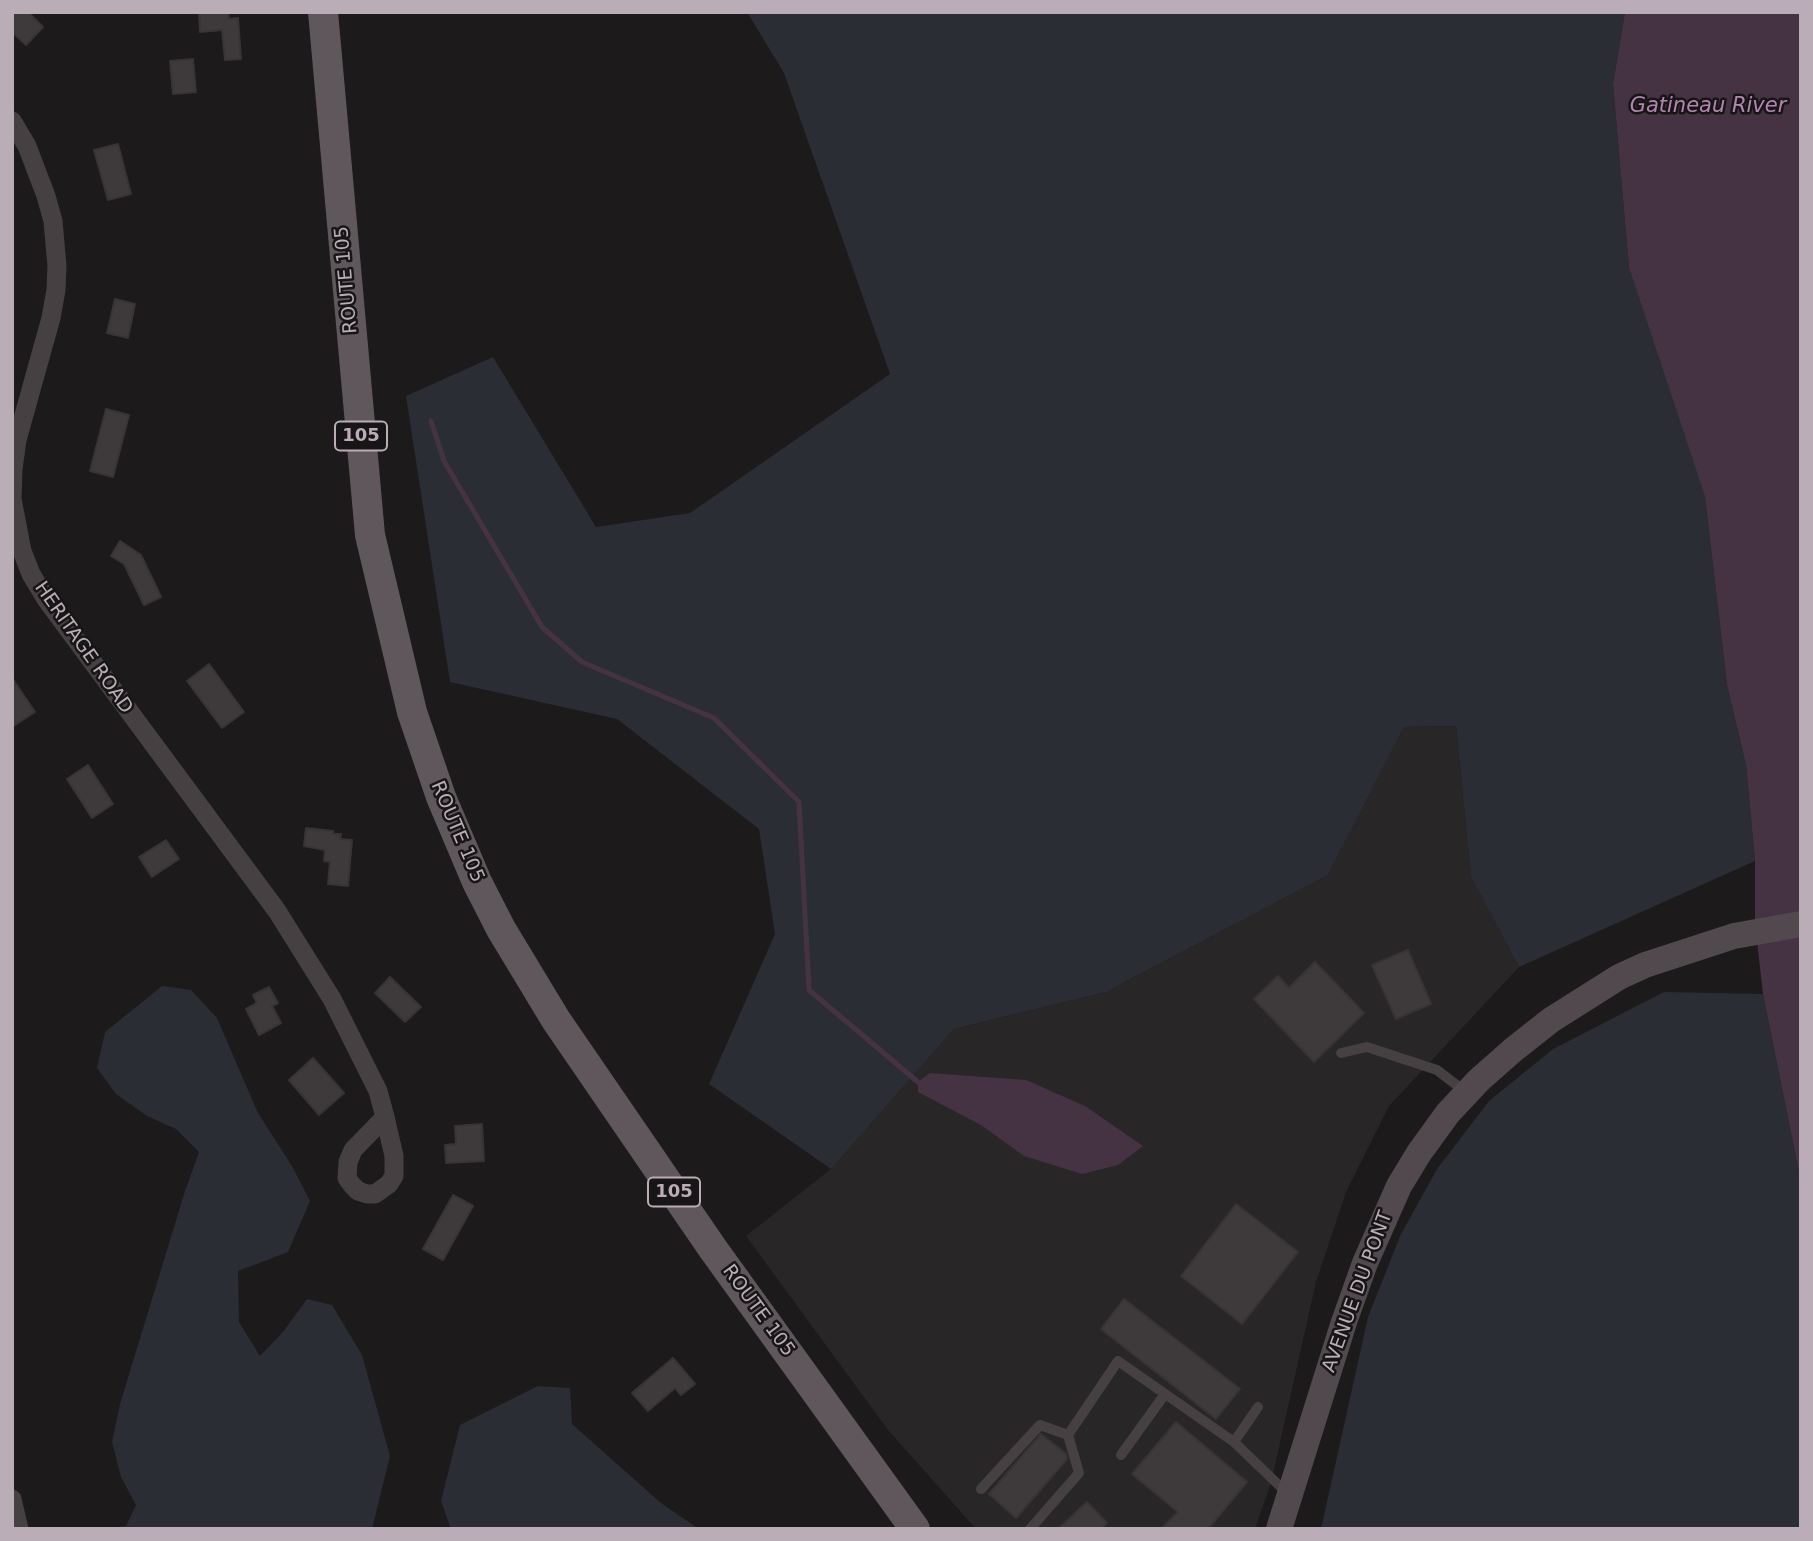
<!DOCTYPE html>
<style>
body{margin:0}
#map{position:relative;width:1813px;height:1541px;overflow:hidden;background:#1c1a1b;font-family:"DejaVu Sans",sans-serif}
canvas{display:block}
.frame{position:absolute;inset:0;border:14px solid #bbadb7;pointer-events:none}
</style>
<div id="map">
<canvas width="1813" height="1541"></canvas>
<div class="frame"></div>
</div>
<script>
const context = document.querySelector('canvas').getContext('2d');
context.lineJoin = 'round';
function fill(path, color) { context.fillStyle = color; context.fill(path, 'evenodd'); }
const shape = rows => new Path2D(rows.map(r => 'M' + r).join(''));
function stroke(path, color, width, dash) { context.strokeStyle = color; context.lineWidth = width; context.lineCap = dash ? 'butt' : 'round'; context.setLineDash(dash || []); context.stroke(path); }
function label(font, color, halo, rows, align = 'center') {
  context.font = font + ' "DejaVu Sans",sans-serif'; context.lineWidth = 5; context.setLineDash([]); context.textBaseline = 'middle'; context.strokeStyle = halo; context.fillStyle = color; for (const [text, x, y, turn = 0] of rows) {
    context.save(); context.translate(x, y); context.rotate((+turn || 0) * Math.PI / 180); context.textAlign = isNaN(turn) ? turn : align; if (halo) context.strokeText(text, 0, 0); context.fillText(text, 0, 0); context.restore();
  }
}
fill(shape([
 [1456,726,1471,877,1519,967,1389,1106,1346,1192,1316,1282,1271,1483,1255,1529,976,1529,888,1430,746,1236,831,1169,954,1029,1106,992,1328,875,1404,727]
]), '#292627');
fill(shape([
 [747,12,1625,12,1613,84,1629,268,1705,497,1727,685,1746,765,1755,861,1519,967,1471,877,1456,726,1404,727,1328,875,1106,992,954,1029,831,1169,709,1084,775,934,759,829,617,719,450,682,406,396,493,357,596,527,690,513,890,374,784,73],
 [162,986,191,990,217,1018,258,1113,292,1166,310,1201,288,1252,238,1271,239,1322,260,1356,283,1332,307,1299,332,1305,362,1355,390,1456,372,1529,100,1529,126,1526,136,1505,121,1477,112,1442,120,1404,185,1191,199,1152,176,1129,147,1116,116,1094,97,1068,105,1032],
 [1664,992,1763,994,1801,1182,1801,1529,1321,1529,1368,1317,1400,1236,1437,1169,1489,1101,1553,1049],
 [538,1386,570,1388,572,1424,661,1503,699,1529,451,1529,441,1501,460,1425]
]), '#2a2d34');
fill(shape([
 [1625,12,1801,12,1801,1182,1763,994,1755,924,1755,861,1746,765,1727,685,1705,497,1629,268,1613,84],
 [930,1073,1026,1080,1085,1106,1143,1146,1118,1165,1082,1174,1024,1156,981,1125,918,1092,918,1082]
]), '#453344');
stroke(shape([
 [431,421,444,461,542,627,582,662,714,718,799,802,809,990,918,1082]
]), '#453344', 5);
const building = shape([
 [12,12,28,12,43,27,26,45,12,32,12,12],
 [199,12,228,12,229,19,238,18,241,59,225,60,222,30,200,32,199,12],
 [193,59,196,92,173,94,170,61,193,59],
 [118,144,131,194,108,200,94,150,118,144],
 [115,299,135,304,128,338,107,333,115,299],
 [106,409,129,415,113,477,90,471,106,409],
 [120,541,141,555,161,597,144,605,124,564,111,556,120,541],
 [209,664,244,712,222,728,187,681,209,664],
 [12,678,35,712,12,727,12,678],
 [88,765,113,804,92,818,67,779,88,765],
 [306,828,333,831,333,834,341,834,340,839,352,840,348,886,328,884,330,862,324,861,325,850,304,846,306,828],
 [166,840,179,859,152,877,139,857,166,840],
 [1408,950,1431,1004,1396,1019,1372,965,1408,950],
 [1315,962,1364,1013,1314,1062,1254,999,1278,976,1289,988,1315,962],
 [390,977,421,1007,405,1022,375,993,390,977],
 [269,987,278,1003,272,1006,281,1023,259,1035,246,1009,257,1003,253,995,269,987],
 [313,1058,344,1093,319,1115,289,1080,313,1058],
 [482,1124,484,1161,446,1163,445,1145,456,1144,455,1126,482,1124],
 [453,1195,473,1206,443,1260,423,1249,453,1195],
 [1236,1204,1298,1252,1242,1324,1181,1276,1236,1204],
 [1124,1299,1240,1389,1216,1419,1101,1329,1124,1299],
 [673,1358,695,1384,681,1395,675,1388,648,1411,632,1393,673,1358],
 [1176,1422,1247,1482,1208,1529,1161,1529,1178,1512,1132,1474,1176,1422],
 [1041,1434,1066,1454,1067,1459,1016,1518,989,1494,1041,1434],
 [1087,1502,1107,1523,1101,1529,1058,1529,1087,1502]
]);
fill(building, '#3e3a3c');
stroke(building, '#383435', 2);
stroke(shape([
 [1341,1053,1367,1047,1437,1070,1467,1093],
 [1234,1442,1258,1407],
 [1121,1455,1165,1394],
 [981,1489,1040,1425,1068,1435],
 [1030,1529,1079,1473,1068,1435,1118,1361,1234,1442,1287,1493]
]), '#464043', 10);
stroke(shape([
 [12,121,27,146,46,196,53,221,57,266,56,290,51,318,17,440,13,469,12,499,22,551,31,574,46,599,277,911,332,999,378,1091,385,1117,394,1156,394,1176,389,1184,375,1194,367,1194,358,1191,352,1185,347,1178,348,1162,353,1150,385,1117],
 [12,1499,19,1529]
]), '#464043', 19);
stroke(shape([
 [1279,1529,1344,1322,1365,1263,1399,1186,1419,1153,1448,1113,1479,1080,1513,1050,1551,1020,1619,977,1645,965,1734,936,1801,924]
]), '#51494e', 26);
stroke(shape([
 [323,12,370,535,412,712,441,797,477,882,501,929,556,1020,713,1249,915,1529]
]), '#60575c', 30);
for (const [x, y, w] of [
 [361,436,52],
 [674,1192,52]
]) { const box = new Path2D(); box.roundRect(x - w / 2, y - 14.5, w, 29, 5); context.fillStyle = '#171516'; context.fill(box); stroke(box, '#bbadb7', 2); }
label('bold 18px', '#bbadb7', null, [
 ["105",361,436],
 ["105",674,1192]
]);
label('19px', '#bbadb7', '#171516', [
 ["ROUTE 105",347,280,-95],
 ["HERITAGE ROAD",83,648,55],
 ["ROUTE 105",457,832,67],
 ["AVENUE DU PONT",1358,1292,-70],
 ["ROUTE 105",758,1311,54]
]);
label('italic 21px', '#b485b2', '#171516', [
 ["Gatineau River",1708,107]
]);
</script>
